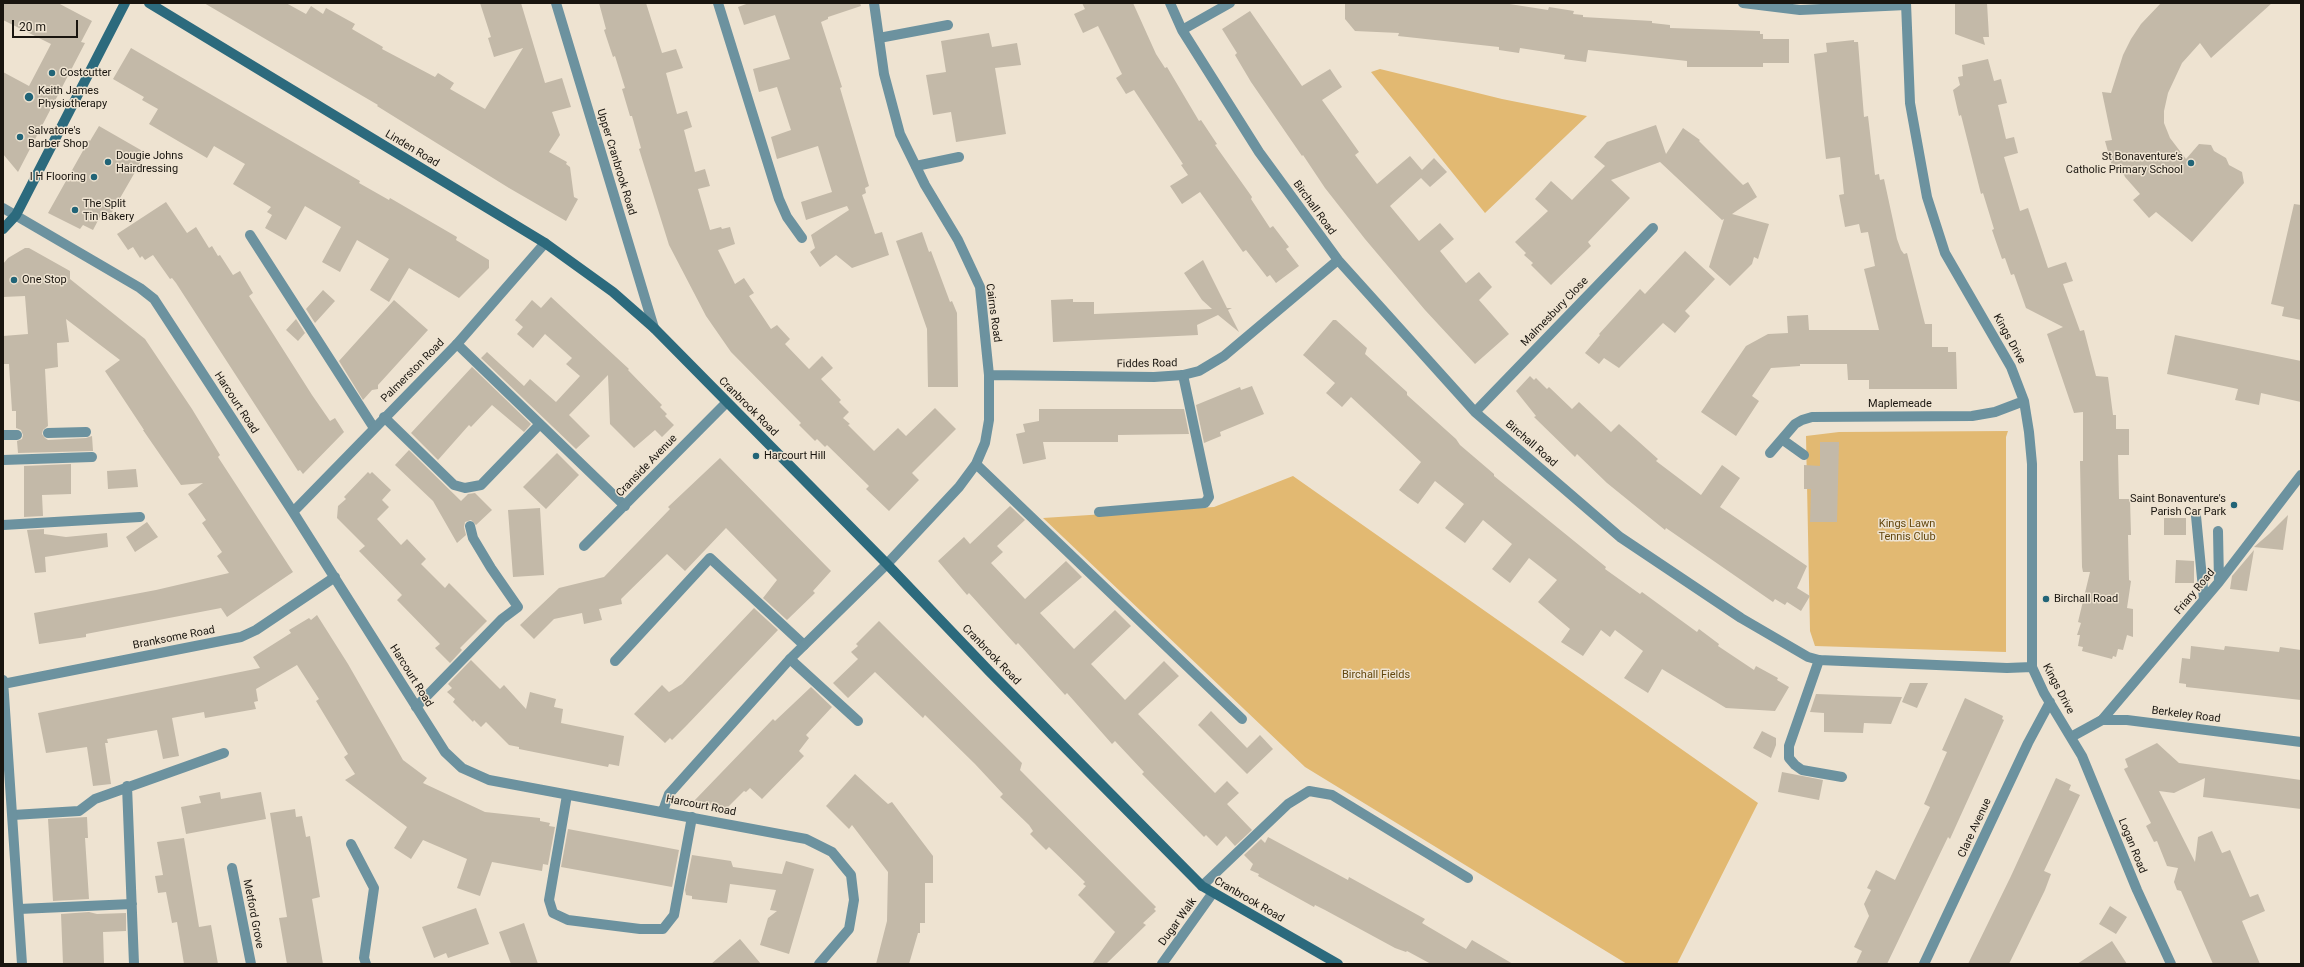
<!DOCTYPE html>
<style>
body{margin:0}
#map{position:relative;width:2304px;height:967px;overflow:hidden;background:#eee3d1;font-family:Roboto,sans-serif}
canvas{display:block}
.frame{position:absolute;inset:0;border:4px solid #19150f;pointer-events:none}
.scale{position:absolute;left:12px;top:20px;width:66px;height:18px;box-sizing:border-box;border:2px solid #19150f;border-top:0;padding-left:5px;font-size:12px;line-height:14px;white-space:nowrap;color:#19150f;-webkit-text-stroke:3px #eee3d1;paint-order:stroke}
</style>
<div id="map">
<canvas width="2304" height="967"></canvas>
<div class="frame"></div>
<div class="scale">20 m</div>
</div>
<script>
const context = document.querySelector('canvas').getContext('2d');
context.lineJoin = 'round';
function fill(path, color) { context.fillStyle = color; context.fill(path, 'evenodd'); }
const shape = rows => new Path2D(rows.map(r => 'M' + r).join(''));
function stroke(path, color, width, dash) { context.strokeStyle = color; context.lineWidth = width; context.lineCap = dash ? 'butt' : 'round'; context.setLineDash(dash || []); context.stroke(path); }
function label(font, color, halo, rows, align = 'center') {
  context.font = font + ' Roboto,sans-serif'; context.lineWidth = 3; context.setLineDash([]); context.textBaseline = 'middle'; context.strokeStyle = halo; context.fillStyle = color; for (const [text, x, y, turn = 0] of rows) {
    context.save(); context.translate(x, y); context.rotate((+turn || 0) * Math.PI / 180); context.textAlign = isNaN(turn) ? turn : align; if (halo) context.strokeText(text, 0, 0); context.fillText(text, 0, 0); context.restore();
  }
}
fill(shape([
 [1380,69,1502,99,1587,116,1485,213,1371,72],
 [2008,431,2006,437,2006,652,1815,646,1810,631,1806,436,1839,432],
 [1293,476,1758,803,1677,964,1627,964,1305,767,1043,518,1214,507]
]), '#e2b972');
fill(shape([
 [3,3,58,3,92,21,81,42,85,43,18,172,3,154,3,72,29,86,51,44,3,20],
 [204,3,286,3,306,14,311,6,323,14,326,8,355,24,352,29,383,47,382,49,435,77,438,73,454,83,450,89,485,109,523,48,494,57,488,38,491,37,480,3,521,3,545,83,562,78,571,107,552,112,560,135,549,152,567,162,566,164,570,167,574,197,578,199,566,221,509,188,377,106,378,105],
 [599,3,646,3,662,53,676,49,683,68,666,73,677,114,687,111,692,127,684,130,695,172,705,169,710,186,698,189,710,230,721,227,722,229,730,227,735,244,718,250,735,284,744,278,754,293,749,296,771,329,777,325,790,339,785,344,809,369,822,356,833,368,821,379,841,400,839,402,849,412,843,418,850,424,848,425,874,451,898,428,906,436,935,408,956,429,912,473,919,480,889,511,866,489,869,486,827,445,825,447,817,439,815,441,799,425,801,423,731,352,706,316,669,245,639,149,641,148,632,116,630,116,622,89,625,88,615,56,613,57,604,30,606,29],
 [749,3,860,3,861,6,828,17,828,19,821,22,842,87,840,88,869,186,865,188,866,193,862,195,875,234,882,232,889,255,852,268,836,255,820,267,810,252,815,248,811,235,849,210,847,206,806,220,801,202,832,192,818,146,777,159,771,137,791,130,777,87,759,92,753,69,790,59,775,15,744,25,738,7],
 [1082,3,1133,3,1156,54,1165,68,1167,67,1199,121,1201,120,1217,144,1215,145,1252,197,1251,199,1270,228,1273,226,1289,247,1286,249,1299,266,1276,283,1270,275,1267,277,1246,250,1243,252,1200,192,1182,204,1170,186,1188,175,1181,165,1183,164,1134,90,1126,94,1116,78,1122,74,1098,26,1083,33,1074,14,1085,9],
 [1345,3,1503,3,1548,10,1549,7,1574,11,1573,14,1583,15,1583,17,1652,21,1652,23,1670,25,1670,28,1760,31,1760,34,1763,34,1763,39,1789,39,1789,63,1763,63,1763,67,1687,67,1687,61,1588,50,1586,62,1564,59,1565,55,1520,48,1519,53,1499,50,1499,47,1398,36,1399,33,1355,31,1345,19],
 [1955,3,1987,3,1989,37,1983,37,1985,45,1955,34],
 [2161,3,2272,3,2211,58,2200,43,2182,63,2168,93,2164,111,2164,123,2170,138,2186,159,2199,144,2211,145,2214,151,2226,158,2229,165,2242,172,2244,183,2192,242,2156,212,2149,218,2133,200,2140,194,2125,177,2119,164,2112,166,2105,141,2112,140,2102,92,2111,93,2123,55,2131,39,2141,24],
 [1250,11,1302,86,1330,69,1342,87,1322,100,1359,152,1355,155,1377,184,1410,156,1422,170,1434,158,1447,172,1430,187,1421,178,1390,206,1419,241,1440,223,1454,239,1440,251,1466,283,1479,272,1492,287,1479,300,1509,334,1475,364,1425,310,1365,239,1325,188,1303,155,1302,156,1251,82,1235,55,1237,53,1222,29],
 [989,33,992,47,1017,43,1021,65,995,68,1006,134,956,142,951,112,933,115,926,75,946,72,941,41],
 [1854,40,1854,42,1858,42,1864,117,1868,116,1875,175,1879,174,1880,180,1884,179,1897,239,1901,250,1904,254,1907,253,1925,324,1932,324,1932,347,1948,347,1948,352,1956,352,1957,389,1869,389,1869,380,1848,380,1847,364,1800,364,1800,366,1771,368,1752,396,1759,401,1736,436,1701,412,1746,346,1768,334,1788,333,1787,316,1808,315,1809,330,1879,330,1864,269,1875,266,1868,232,1861,233,1859,224,1845,227,1839,195,1844,194,1840,157,1826,159,1814,54,1827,52,1826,43],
 [131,48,360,181,359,183,389,200,390,198,457,237,456,240,489,260,489,268,459,298,409,268,389,302,370,290,389,259,357,240,340,272,322,262,341,227,305,206,286,240,265,228,272,215,267,212,271,207,233,184,245,164,214,146,207,158,149,124,158,109,142,100,144,97,113,79],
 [1988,59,1994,81,2001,79,2007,103,1998,105,2006,139,2014,137,2018,153,2004,157,2020,211,2028,208,2048,268,2066,262,2073,281,2063,284,2080,331,2084,330,2096,376,2108,377,2113,415,2116,415,2116,429,2129,429,2129,455,2118,455,2119,499,2130,499,2131,535,2128,535,2129,580,2131,581,2127,608,2133,609,2133,637,2127,635,2123,650,2118,649,2116,657,2113,656,2112,659,2082,651,2083,647,2078,646,2080,635,2077,635,2081,623,2078,622,2090,572,2083,572,2082,567,2080,461,2083,461,2083,412,2074,413,2047,334,2063,327,2026,308,2014,274,2011,275,2005,258,2002,259,1992,230,1994,229,1983,193,1981,194,1961,115,1959,116,1953,90,1960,85,1958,77,1963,76,1962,65],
 [1656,125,1666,154,1683,128,1700,140,1699,141,1743,185,1748,182,1757,197,1732,214,1769,224,1758,259,1754,257,1752,264,1730,286,1709,267,1724,219,1722,220,1660,162,1611,180,1630,198,1588,242,1591,246,1551,285,1531,265,1533,263,1524,255,1526,253,1515,242,1548,211,1535,199,1551,181,1572,200,1605,166,1594,157,1607,142],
 [99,126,146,153,108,219,103,211,93,230,83,225,80,229,48,213,89,140,90,141],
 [166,202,187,233,196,227,209,248,212,246,218,256,220,255,233,275,240,271,253,293,249,296,312,395,330,421,335,418,344,432,303,474,300,470,298,471,176,283,172,278,170,279,153,255,145,260,142,256,140,258,133,247,128,250,117,234],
 [2294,204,2301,205,2301,320,2282,316,2284,307,2271,304],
 [922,232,929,252,931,251,950,302,952,301,957,313,958,387,928,387,927,329,896,241],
 [25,248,29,248,70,271,70,279,145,339,192,409,220,455,218,457,293,572,227,617,221,608,86,634,86,637,39,644,34,613,156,590,229,573,217,556,222,552,202,523,206,520,188,494,203,483,181,485,143,430,144,430,105,371,120,360,66,319,69,342,57,343,58,367,45,369,48,426,43,430,42,434,45,438,48,440,86,438,92,436,93,451,18,453,17,441,22,439,23,435,21,430,16,428,16,411,12,411,9,364,3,364,3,336,28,334,25,296,3,297,3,264,8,258],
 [1685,251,1715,279,1685,311,1690,316,1675,333,1663,323,1619,368,1604,358,1599,364,1585,353,1600,335,1599,334,1640,289,1645,294],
 [1203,260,1227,308,1232,308,1228,310,1239,332,1218,315,1197,325,1198,335,1053,342,1051,300,1073,299,1073,302,1094,302,1094,314,1212,309,1202,300,1184,273],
 [323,290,335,301,315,323,306,309],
 [551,297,629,369,628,370,662,405,660,407,667,414,665,416,674,425,662,437,655,430,634,448,610,424,608,375,569,415,590,436,576,449,481,358,487,352,524,386,530,379,556,402,580,376,566,364,572,358,545,334,533,348,517,334,523,327,515,320,532,300,541,308],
 [394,300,428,330,378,385,378,389,372,390,363,400,339,361],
 [296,319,305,333,298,341,286,330],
 [1333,320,1336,320,1367,348,1365,354,1407,392,1407,395,1456,439,1460,445,1494,474,1494,476,1606,567,1605,569,1640,594,1642,592,1697,632,1699,629,1719,644,1718,646,1754,670,1756,666,1778,678,1777,680,1789,687,1775,711,1726,708,1662,669,1648,693,1624,678,1643,651,1615,630,1610,637,1601,630,1583,656,1561,642,1570,629,1538,602,1557,580,1529,558,1510,583,1492,569,1512,544,1483,520,1465,543,1445,528,1464,504,1435,481,1418,504,1408,497,1399,490,1421,462,1351,397,1342,407,1326,393,1335,383,1303,355],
 [2175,335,2301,361,2301,402,2261,393,2259,405,2235,400,2238,389,2167,374],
 [472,367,531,424,524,432,492,405,471,427,469,425,438,460,411,433],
 [1530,376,1534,380,1536,378,1547,389,1549,387,1572,409,1579,402,1611,432,1619,424,1658,459,1656,461,1701,495,1722,465,1740,478,1720,507,1807,566,1797,588,1810,596,1801,611,1787,602,1785,605,1775,599,1773,602,1666,528,1665,530,1607,483,1577,454,1575,457,1534,417,1536,416,1516,391],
 [1252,386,1264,414,1220,432,1221,436,1204,443,1196,405,1240,387,1241,390],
 [1039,409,1184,409,1189,434,1118,435,1118,442,1043,442,1046,459,1023,464,1016,434,1025,432,1023,424,1039,421],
 [1820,442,1839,442,1837,522,1810,522,1811,489,1804,489,1804,465,1820,466],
 [409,450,461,501,468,494,475,493,492,510,476,525,471,520,465,522,464,527,466,535,457,543,433,501,395,465],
 [557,453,579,475,546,509,523,487],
 [720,458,831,571,813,591,815,593,787,620,763,598,777,580,726,528,685,571,667,554,621,599,622,604,599,609,602,620,584,624,582,613,554,619,534,639,520,625,559,588,604,577,670,509,668,507],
 [71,464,71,494,42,495,43,516,24,517,24,466],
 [136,469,138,487,108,489,107,471],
 [368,472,370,474,372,472,391,490,382,500,389,507,377,519,401,545,407,539,426,559,421,564,445,588,449,583,487,621,460,648,462,650,450,663,435,648,440,644,397,600,402,595,359,551,365,546,337,518,338,506,346,499,344,497],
 [1010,506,1025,520,997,546,1003,552,991,563,1025,599,1066,561,1082,577,1040,613,1074,649,1115,610,1131,626,1091,664,1125,700,1164,661,1179,676,1138,714,1215,793,1227,781,1239,793,1227,804,1252,830,1235,846,1226,836,1217,846,1206,835,1204,837,1142,774,1144,772,1115,741,1112,744,1067,693,1065,695,1018,643,1016,645,969,593,967,595,938,561,964,537,970,544],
 [540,508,544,575,513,577,508,510],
 [2288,515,2283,550,2254,547,2269,534],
 [2164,518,2186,518,2186,535,2164,535],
 [147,522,158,537,135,552,126,537],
 [44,529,44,534,66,537,107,533,108,547,45,557,46,572,35,573,27,530],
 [2254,550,2247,591,2230,589,2232,576],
 [2176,560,2194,561,2194,583,2175,583],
 [754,608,778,630,687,725,672,740,670,738,665,743,634,714,662,685,669,692,682,684],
 [317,615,348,664,403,760,427,778,423,783,485,812,540,818,540,821,550,823,549,826,555,827,548,865,543,864,542,871,492,862,480,896,457,888,467,859,423,840,411,859,394,848,407,827,345,780,355,774,344,757,348,754,316,701,319,699,297,665,256,689,258,701,254,702,256,709,205,718,204,712,172,718,179,756,163,759,157,730,107,739,108,743,105,743,111,784,93,786,87,747,46,753,38,713,260,668,253,657,291,633,289,630,309,618,311,620],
 [879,621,1022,763,1020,770,1156,907,1154,909,1156,911,1143,923,1146,925,1106,964,1092,964,1115,932,1078,895,1086,886,1083,884,1085,882,1049,847,1046,850,1030,834,1033,831,1029,825,1000,797,1003,794,975,764,925,715,923,718,875,672,848,698,833,683,858,659,851,652,858,646,856,644],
 [2191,646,2224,650,2225,646,2279,652,2280,647,2301,650,2301,700,2186,687,2186,684,2179,683,2182,658,2190,659],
 [471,660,500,689,504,685,526,709,530,692,556,699,554,707,563,709,561,723,624,736,619,766,609,764,608,767,519,749,519,747,509,745,486,722,481,727,474,720,473,722,453,702,455,699,447,692,452,688,448,684],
 [1910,683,1928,683,1917,708,1902,702],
 [811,687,832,707,806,735,809,738,799,751,804,756,762,799,750,788,746,792,744,791,727,808,694,801,773,719,775,721],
 [1816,694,1868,696,1902,697,1891,724,1864,723,1863,733,1824,732,1824,713,1810,712],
 [1965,698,2003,716,2002,719,2004,720,1950,839,1948,837,1887,964,1856,964,1862,951,1854,947,1869,916,1864,904,1871,890,1867,888,1876,870,1895,880,1930,807,1924,804,1947,752,1942,750],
 [1211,711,1247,748,1260,735,1273,749,1247,774,1198,725],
 [1762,731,1776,738,1776,745,1771,758,1753,748],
 [2157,743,2179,763,2301,780,2301,809,2203,797,2205,778,2174,793,2159,791,2195,862,2198,837,2212,831,2222,853,2230,850,2250,897,2258,894,2265,911,2242,921,2260,964,2213,964,2181,891,2177,890,2174,882,2178,868,2167,866,2157,841,2154,842,2146,826,2151,823,2124,769,2128,767,2125,759],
 [1782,772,1823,780,1819,800,1778,792],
 [855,774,888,804,892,802,933,856,933,883,925,883,925,923,920,923,920,933,918,933,909,964,876,964,887,921,888,872,852,825,849,829,826,806],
 [2056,778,2071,785,2069,790,2080,795,2044,871,2051,874,2045,890,2009,964,1968,964,2011,876],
 [220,792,221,799,261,792,266,819,186,834,181,807,201,803,199,796],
 [295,809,296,817,302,816,306,837,310,836,320,897,312,899,323,964,287,964,279,918,287,917,270,813],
 [87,817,88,838,85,838,89,899,53,901,48,819],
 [568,829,679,850,672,887,561,867],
 [1268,837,1348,880,1349,877,1425,919,1422,923,1466,949,1472,940,1513,964,1431,964,1407,951,1406,952,1395,948,1325,910,1315,905,1314,907,1258,876,1259,874,1250,870,1253,864,1244,855,1261,839,1265,843],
 [184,838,199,927,211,925,218,964,184,964,177,922,172,923,166,892,158,893,155,876,163,875,157,842],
 [692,855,731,861,733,867,782,874,786,861,814,869,789,954,760,945,768,918,777,911,770,910,776,890,730,884,727,903,692,899,692,896,686,895,685,890],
 [2110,906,2127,917,2116,934,2099,924],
 [476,908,489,944,448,958,446,953,434,958,422,927],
 [89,912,97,914,126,913,126,931,103,932,104,964,63,964,61,914],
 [524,923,538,964,511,964,499,932],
 [740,939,761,964,711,964],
 [2112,941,2127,964,2077,964]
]), '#c3b9a8');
stroke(shape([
 [718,3,779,199,787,217,802,238],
 [879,38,948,25],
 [916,166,959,157],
 [250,235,374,428],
 [457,344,625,506],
 [384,417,454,485,465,488,481,485,540,424],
 [48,433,86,432],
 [3,435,17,435],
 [3,460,92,457],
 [1099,512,1205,503,1209,497,1183,375],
 [2196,516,2204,599],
 [3,525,140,517],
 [2218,531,2219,582],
 [790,659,858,721],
 [1819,660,1789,746,1789,758,1795,765,1802,770,1842,777],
 [615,661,710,558,804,645],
 [416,707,502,619,518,607,491,568,473,538,470,526],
 [2102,720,2219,582,2301,475],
 [127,786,134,964],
 [567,795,549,900,553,913,568,920,640,929,663,929,674,915,692,817],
 [13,815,79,811,95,799,224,753],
 [351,844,374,888,364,958,366,964],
 [1202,886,1288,804,1309,791,1332,795,1468,878],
 [19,909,132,904]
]), '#6c929f', 10);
stroke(shape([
 [556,3,654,328],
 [1170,3,1182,30,1259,152,1338,260,1475,412,1620,537,1741,618,1808,657,1819,660,2007,668,2032,667],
 [1743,3,1800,10,1906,5],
 [1906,3,1910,103,1927,197,1945,253,2011,367,2024,401,2029,432,2032,464,2032,667,2044,693,2082,756,2137,890,2171,964],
 [1182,30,1230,3],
 [3,208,140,288,154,299,293,512,445,752,462,768,489,780,806,839,832,852,851,875,854,900,849,929,819,964],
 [989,375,1154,377,1183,375,1199,371,1224,356,1338,260],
 [1475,412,1653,228],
 [1783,440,1804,455],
 [1770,453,1795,424,1802,420,1812,417,1972,416,1995,412,2024,401],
 [976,464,1242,719],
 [293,512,457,344,545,243],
 [584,546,726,403],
 [3,680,22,964],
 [3,684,241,637,256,630,335,577],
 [2071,737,2102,720,2127,720,2301,742],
 [663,811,669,794,790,659,887,564,959,487,976,464,985,443,989,420,989,375,980,287,958,240,925,185,900,134,884,74,874,3],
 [232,868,251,964],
 [1162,964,1212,894],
 [1924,964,2028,743,2050,702]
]), '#6c929f', 10);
stroke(shape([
 [149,3,545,243,613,292,654,328,887,564,990,672,1202,886,1338,964],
 [3,229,16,215,125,3]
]), '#2c6a7d', 10);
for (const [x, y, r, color] of [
 [52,73,4,"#216477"],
 [29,97,5,"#216477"],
 [20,137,4,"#216477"],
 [108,162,4,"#216477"],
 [2191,163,4,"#216477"],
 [94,177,4,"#216477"],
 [75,210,4,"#216477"],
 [14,280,4,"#216477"],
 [756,456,4,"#216477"],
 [2234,505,4,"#216477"],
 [2046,599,4,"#216477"]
]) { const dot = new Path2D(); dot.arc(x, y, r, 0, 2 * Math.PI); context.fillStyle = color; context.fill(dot); stroke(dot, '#eee3d1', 1.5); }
label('11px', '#19150f', '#eee3d1', [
 ["Costcutter",60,73],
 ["Keith James",38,91],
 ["Physiotherapy",38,104],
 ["Salvatore's",28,131],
 ["Barber Shop",28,144],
 ["Dougie Johns",116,156],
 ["Hairdressing",116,169],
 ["St Bonaventure's",2183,157,"right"],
 ["Catholic Primary School",2183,170,"right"],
 ["I H Flooring",86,177,"right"],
 ["The Split",83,204],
 ["Tin Bakery",83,217],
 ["One Stop",22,280],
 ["Harcourt Hill",764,456],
 ["Saint Bonaventure's",2226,499,"right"],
 ["Parish Car Park",2226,512,"right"],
 ["Birchall Road",2054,599]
], 'left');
label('11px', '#19150f', '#eee3d1', [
 ["Linden Road",412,149,31],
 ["Upper Cranbrook Road",616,162,73],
 ["Birchall Road",1314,208,54],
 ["Malmesbury Close",1555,312,-46],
 ["Cairns Road",993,313,82],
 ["Kings Drive",2009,339,61],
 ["Fiddes Road",1147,364,-1],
 ["Palmerston Road",413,371,-45],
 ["Harcourt Road",236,403,57],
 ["Maplemeade",1900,404],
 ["Cranbrook Road",748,407,45],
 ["Birchall Road",1531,444,41],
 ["Cranside Avenue",647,466,-46],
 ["Friary Road",2195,592,-50],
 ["Branksome Road",174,638,-11],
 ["Cranbrook Road",991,655,46],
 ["Harcourt Road",411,676,58],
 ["Kings Drive",2058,689,62],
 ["Berkeley Road",2186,715,7],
 ["Harcourt Road",701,806,11],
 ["Clare Avenue",1975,828,-65],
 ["Logan Road",2132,846,68],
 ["Cranbrook Road",1249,900,30],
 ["Metford Grove",253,914,79],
 ["Dugar Walk",1178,922,-54]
]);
label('11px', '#64480f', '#eee3d1', [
 ["Kings Lawn",1907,524],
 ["Tennis Club",1907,537],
 ["Birchall Fields",1376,675]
]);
</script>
